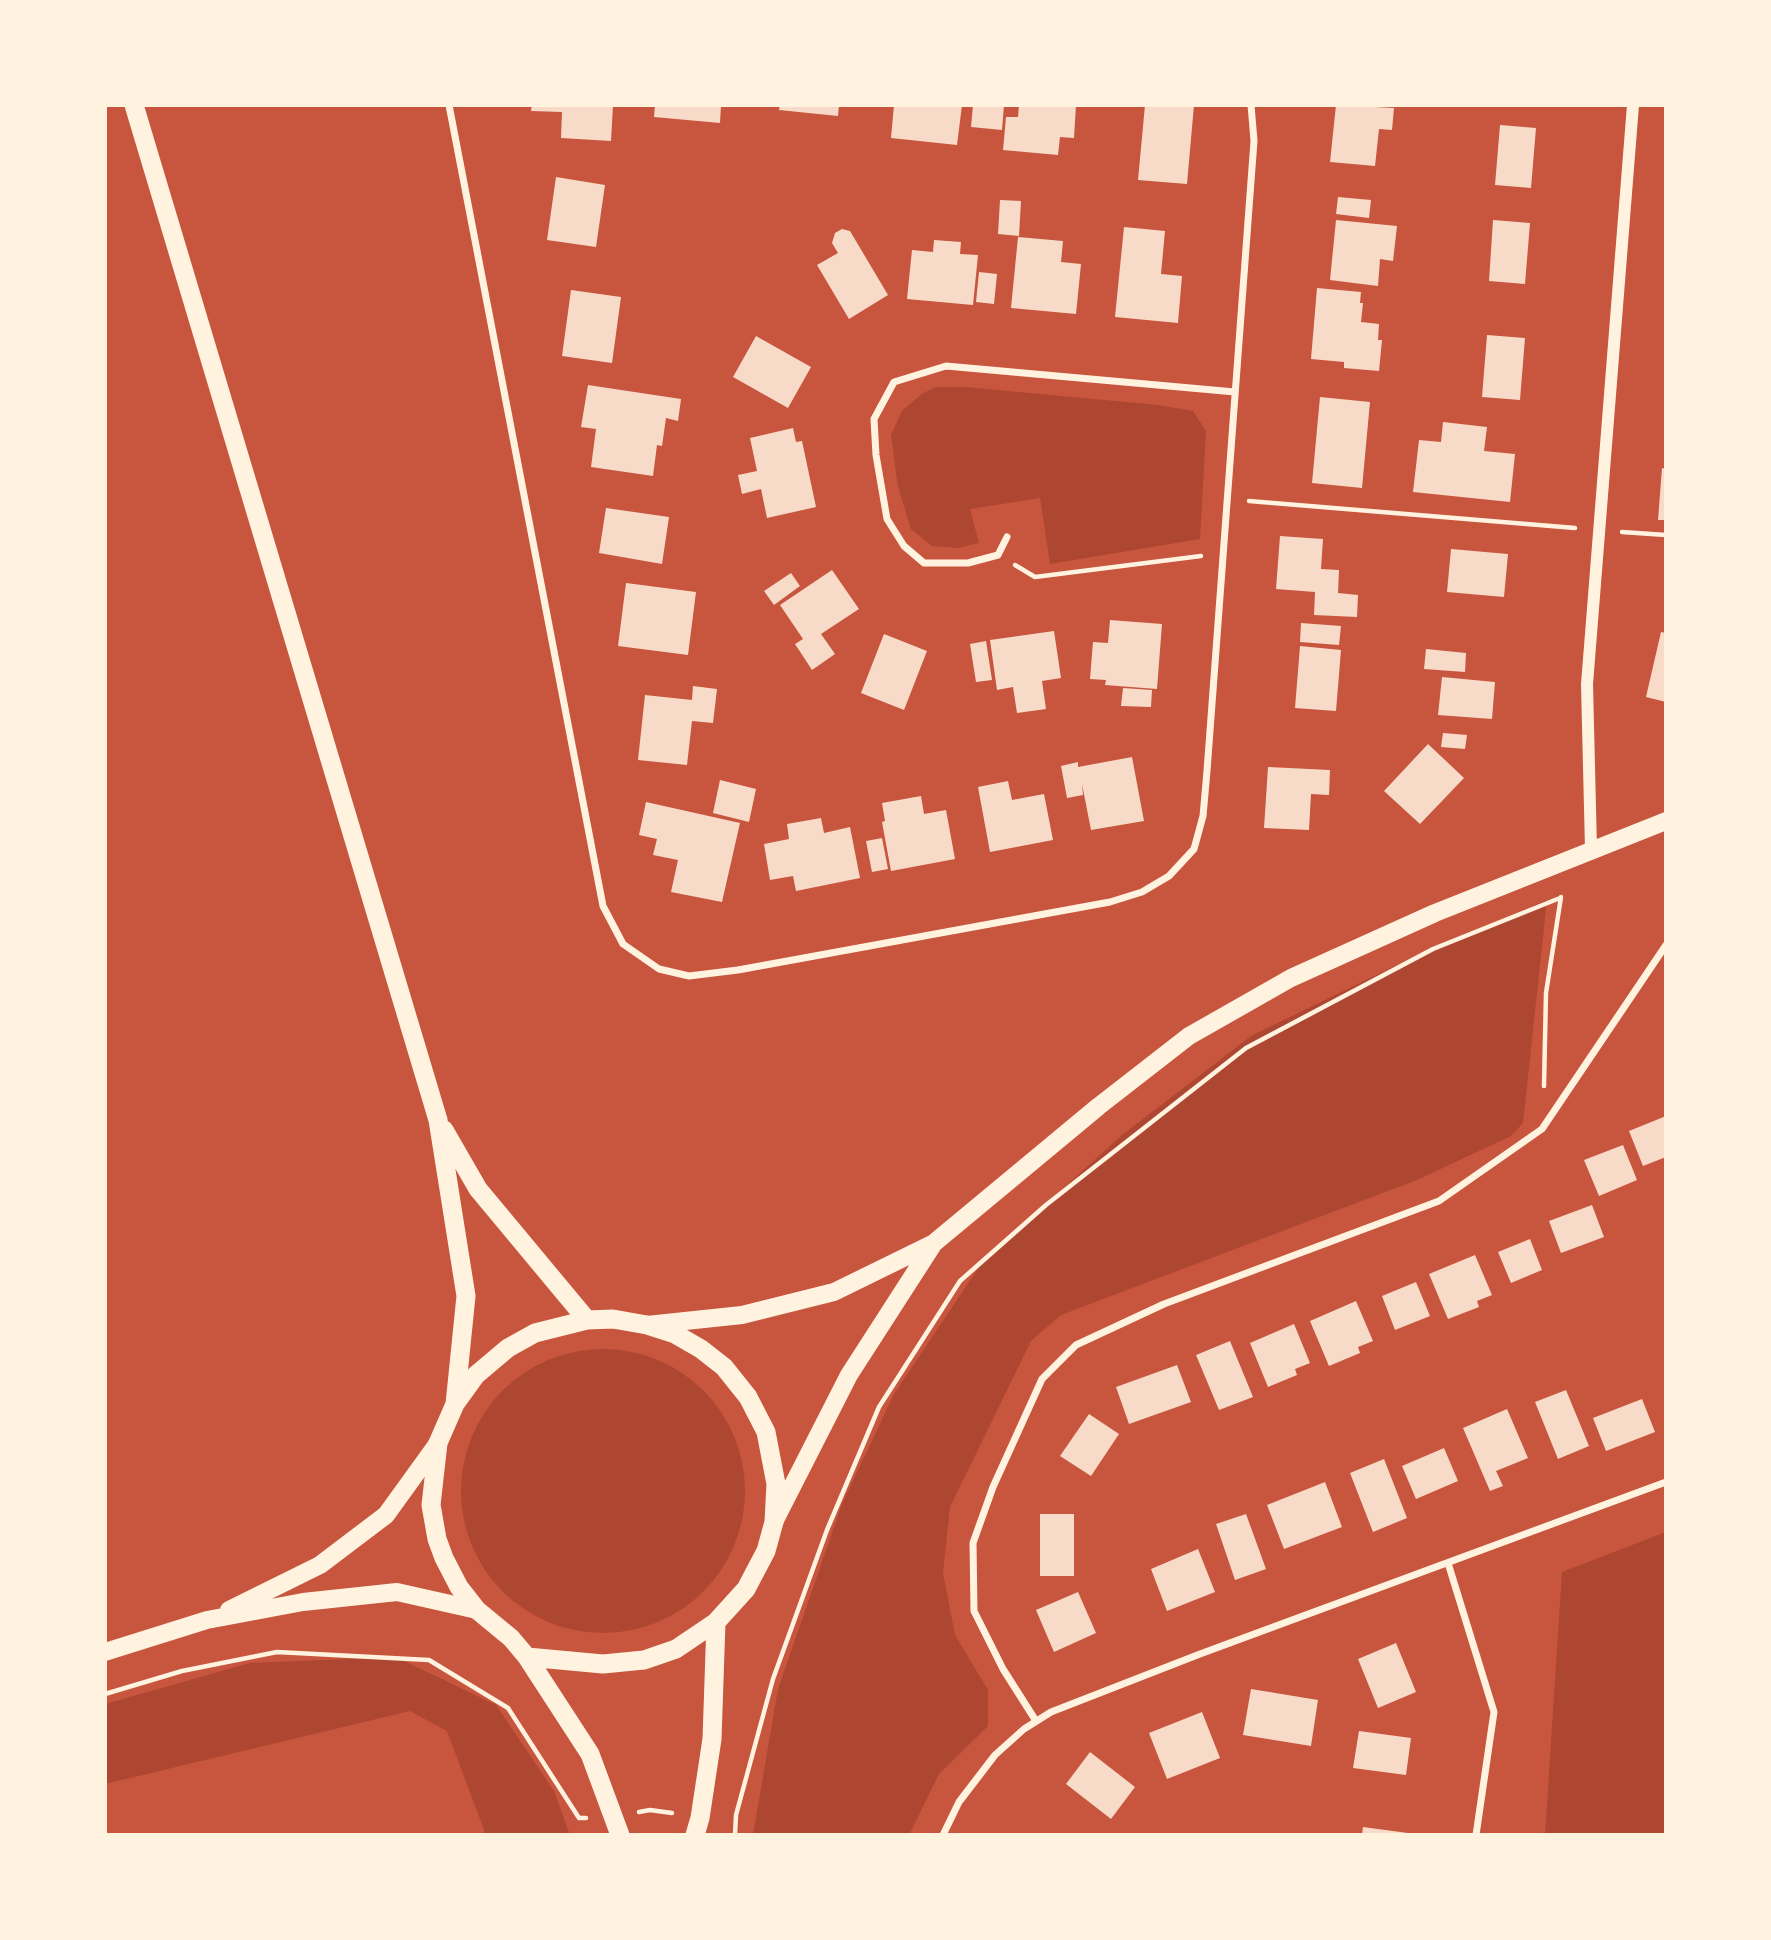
<!DOCTYPE html>
<style>
body{margin:0}
#map{position:relative;width:1771px;height:1940px;overflow:hidden;background:#c8553d;font-family:"Source Sans 3",sans-serif}
canvas{display:block}
.frame{position:absolute;inset:0;border:107px solid #fff3e0;pointer-events:none}
</style>
<div id="map">
<canvas width="1771" height="1940"></canvas>
<div class="frame"></div>
</div>
<script>
const context = document.querySelector('canvas').getContext('2d');
context.lineJoin = 'round';
function fill(path, color) { context.fillStyle = color; context.fill(path, 'evenodd'); }
const shape = rows => new Path2D(rows.map(r => 'M' + r).join(''));
function stroke(path, color, width, dash) { context.strokeStyle = color; context.lineWidth = width; context.lineCap = dash ? 'butt' : 'round'; context.setLineDash(dash || []); context.stroke(path); }
fill(shape([
 [935,387,965,387,1158,405,1193,411,1206,431,1200,539,1050,564,1040,498,970,509,979,543,958,548,932,546,911,529,898,487,891,435,902,411,922,394],
 [1547,900,1523,1123,1511,1136,1417,1180,1061,1315,1031,1341,950,1507,943,1573,955,1635,988,1690,988,1726,939,1774,909,1835,753,1835,778,1689,842,1504,894,1394,983,1261,1122,1135,1251,1036,1401,963],
 '461 1491a142 142 0 1 1 284 0a142 142 0 1 1-284 0Z',
 [1666,1532,1666,1835,1545,1835,1562,1572],
 [396,1657,496,1705,554,1791,570,1835,486,1835,447,1731,410,1711,105,1784,105,1704,250,1663]
]), '#ae4732');
fill(shape([
 [532,105,613,105,611,141,561,138,562,112,531,111],
 [655,105,721,105,720,123,654,117],
 [780,105,839,105,838,116,779,110],
 [894,105,962,105,957,145,891,138],
 [973,105,1004,105,1002,130,971,127],
 [1019,105,1076,105,1074,138,1060,137,1058,155,1003,150,1006,117,1018,117],
 [1145,105,1194,105,1187,184,1138,180],
 [1336,105,1394,108,1392,130,1379,129,1375,166,1330,162],
 [1500,125,1536,128,1531,188,1495,185],
 [556,177,605,185,596,247,547,240],
 [1338,197,1371,200,1369,218,1336,214],
 [1000,200,1021,201,1019,236,998,234],
 [1336,220,1397,226,1393,261,1380,259,1378,286,1330,280],
 [1493,220,1530,223,1525,284,1489,281],
 [1124,227,1165,231,1161,274,1182,276,1178,323,1115,317],
 [842,229,850,231,888,295,849,319,817,265,838,253,832,243,835,233],
 [1018,237,1063,241,1061,262,1081,264,1076,314,1011,308],
 [934,240,961,242,960,254,978,255,973,305,907,299,912,250,933,252],
 [979,272,997,274,994,304,976,302],
 [1317,288,1361,292,1360,303,1363,303,1361,322,1379,324,1378,340,1382,340,1379,371,1344,368,1344,362,1311,359],
 [571,290,621,297,612,363,562,356],
 [1487,335,1525,338,1520,400,1482,397],
 [756,336,811,367,788,408,733,377],
 [588,385,681,399,678,421,666,418,662,446,657,445,653,476,591,467,596,429,581,427],
 [1320,397,1370,402,1362,488,1312,483],
 [1443,422,1487,427,1484,451,1515,454,1510,502,1413,492,1419,440,1441,442],
 [793,428,796,442,802,441,816,507,767,518,761,489,742,494,738,475,757,471,750,438],
 [1662,468,1666,469,1666,520,1658,520],
 [606,508,669,517,662,564,599,553],
 [1280,536,1323,539,1321,569,1339,570,1338,593,1358,595,1357,617,1314,615,1315,592,1276,589],
 [1451,549,1508,554,1504,597,1447,592],
 [832,570,859,609,821,634,835,654,812,670,795,644,803,639,780,605],
 [791,573,800,586,774,605,764,591],
 [626,583,696,592,688,655,618,646],
 [1110,620,1162,624,1157,689,1105,685,1106,680,1090,679,1093,642,1108,643],
 [1301,623,1341,626,1339,645,1300,642],
 [1054,631,1061,678,1042,681,1046,709,1017,713,1013,687,997,690,990,640],
 [1661,632,1666,633,1666,702,1646,697],
 [884,634,927,651,904,710,861,693],
 [986,641,992,680,976,682,970,644],
 [1300,646,1341,650,1336,711,1295,708],
 [1426,649,1466,653,1465,672,1424,669],
 [1442,677,1495,682,1492,719,1438,715],
 [693,686,717,689,713,723,692,721,687,765,638,760,645,695,692,700],
 [1123,688,1152,690,1151,707,1121,706],
 [1443,733,1467,735,1465,749,1441,747],
 [1428,744,1464,778,1420,824,1384,791],
 [1132,757,1144,821,1091,830,1082,784,1083,795,1067,798,1061,766,1078,762,1078,767],
 [1268,767,1330,770,1329,795,1311,794,1309,830,1264,828],
 [720,780,756,789,749,822,713,813],
 [1008,781,1012,800,1044,794,1053,840,990,852,978,787],
 [921,796,924,814,946,810,955,859,891,871,882,822,885,821,882,803],
 [646,802,740,823,722,902,671,892,678,860,653,855,657,839,639,835],
 [821,818,824,833,850,827,860,878,796,891,793,876,770,880,764,844,789,839,787,824],
 [882,838,888,869,872,872,866,841],
 [1666,1116,1666,1157,1643,1166,1629,1131],
 [1623,1145,1637,1180,1599,1196,1584,1160],
 [1592,1205,1604,1237,1561,1253,1549,1221],
 [1530,1239,1542,1270,1511,1283,1498,1252],
 [1475,1255,1492,1295,1477,1301,1479,1307,1448,1319,1429,1274],
 [1416,1282,1430,1316,1395,1330,1382,1296],
 [1356,1301,1373,1341,1358,1347,1360,1353,1329,1366,1310,1321],
 [1294,1324,1310,1363,1295,1369,1297,1375,1268,1387,1250,1343],
 [1230,1341,1253,1397,1219,1410,1196,1355],
 [1177,1365,1191,1402,1129,1424,1116,1387],
 [1566,1390,1589,1446,1558,1459,1535,1402],
 [1642,1399,1655,1432,1606,1451,1593,1418],
 [1507,1409,1528,1458,1496,1471,1503,1486,1490,1491,1463,1428],
 [1089,1414,1119,1434,1091,1476,1060,1456],
 [1444,1448,1458,1481,1416,1499,1402,1466],
 [1384,1459,1407,1518,1373,1532,1350,1473],
 [1325,1482,1342,1527,1284,1549,1267,1505],
 [1040,1514,1074,1514,1074,1576,1040,1576],
 [1246,1514,1266,1569,1235,1580,1216,1524],
 [1198,1549,1215,1592,1167,1611,1151,1569],
 [1078,1592,1096,1633,1054,1652,1036,1610],
 [1396,1643,1416,1692,1378,1708,1358,1659],
 [1251,1689,1318,1700,1311,1746,1243,1735],
 [1202,1712,1220,1758,1167,1779,1149,1733],
 [1359,1731,1411,1738,1406,1775,1353,1768],
 [1090,1752,1135,1787,1111,1819,1066,1784],
 [1363,1827,1408,1833,1408,1835,1362,1835]
]), '#f7dbc8');
stroke(shape([
 [1249,501,1575,528],
 [1622,532,1666,535],
 [1015,565,1035,577,1201,556],
 [1544,1086,1546,993,1561,897],
 [105,1694,182,1671,277,1652,429,1660,508,1708,579,1818,586,1818],
 [639,1812,650,1810,672,1813],
 [735,1835,736,1815,773,1679,827,1530,879,1407,960,1281,1046,1205,1246,1048,1433,949,1560,898]
]), '#fff3e0', 4.5);
stroke(shape([
 [449,105,603,906,623,944,659,969,689,976,738,970,1110,902,1142,892,1169,876,1194,849,1203,816,1207,771,1254,141,1251,105],
 [1007,537,998,555,968,563,924,563,904,546,887,519,876,455,874,419,894,382,946,366,1235,392],
 [1448,1563,1494,1712,1476,1835],
 [1036,1721,1003,1669,974,1611,973,1543,993,1487,1042,1379,1076,1345,1164,1304,1439,1201,1542,1129,1666,945],
 [943,1835,959,1802,995,1755,1024,1729,1051,1712,1200,1654,1666,1482]
]), '#fff3e0', 7);
stroke(shape([
 [1591,849,1587,684,1633,105]
]), '#fff3e0', 12);
stroke(shape([
 [647,1325,742,1315,834,1292,934,1243,1099,1106,1189,1036,1291,978,1435,913,1666,821],
 [774,1522,849,1375,934,1243],
 [229,1610,320,1565,386,1515,438,1443],
 [105,1652,207,1620,303,1602,397,1592,477,1610]
]), '#fff3e0', 18);
stroke(shape([
 [134,105,438,1120,466,1296,455,1404],
 [444,1130,478,1189,587,1320],
 [613,1319,647,1325,675,1334,701,1349,724,1367,748,1397,766,1432,776,1484,774,1522,766,1551,746,1589,716,1622,676,1649,644,1660,603,1664,527,1657,511,1638,477,1610,459,1587,444,1558,437,1539,431,1505,438,1443,455,1404,476,1375,508,1348,535,1333,587,1320,613,1319],
 [527,1657,590,1754,620,1835],
 [695,1835,700,1818,712,1739,716,1622]
]), '#fff3e0', 19);
</script>
